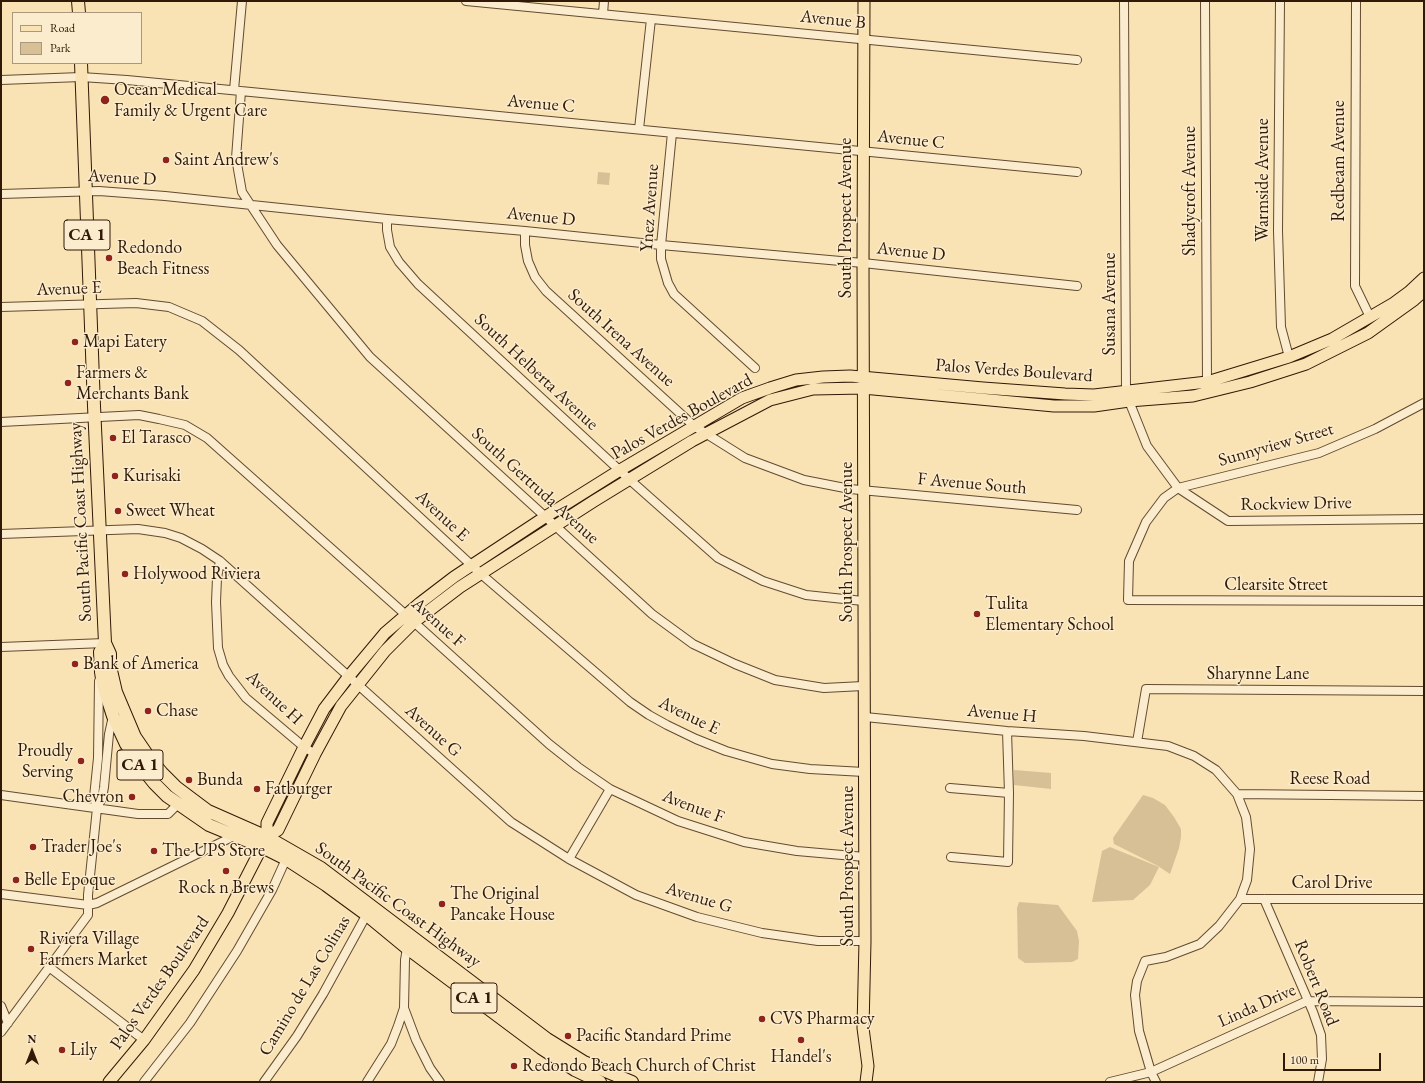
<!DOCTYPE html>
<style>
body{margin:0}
#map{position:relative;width:1425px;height:1083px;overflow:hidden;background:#f9e2b3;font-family:"EB Garamond",serif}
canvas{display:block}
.frame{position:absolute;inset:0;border:2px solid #301906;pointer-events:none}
.legend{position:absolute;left:12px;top:12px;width:130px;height:52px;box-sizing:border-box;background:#fbecce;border:1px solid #aa987e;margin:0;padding:5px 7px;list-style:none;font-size:12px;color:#301906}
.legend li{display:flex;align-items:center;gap:8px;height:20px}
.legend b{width:20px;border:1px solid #aa987e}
.north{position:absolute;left:12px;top:1031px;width:40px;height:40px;-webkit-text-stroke:3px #fbecce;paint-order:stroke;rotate:0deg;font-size:11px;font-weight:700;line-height:16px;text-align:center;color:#301906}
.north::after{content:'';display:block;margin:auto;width:14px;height:18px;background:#301906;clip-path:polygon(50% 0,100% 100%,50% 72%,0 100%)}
.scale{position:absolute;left:1283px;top:1053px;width:98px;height:18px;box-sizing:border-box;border:2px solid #301906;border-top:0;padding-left:5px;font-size:12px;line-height:14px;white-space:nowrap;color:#301906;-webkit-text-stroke:3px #fbecce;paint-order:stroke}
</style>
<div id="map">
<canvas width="1425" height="1083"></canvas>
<div class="frame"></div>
<ul class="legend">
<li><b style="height:5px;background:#f9e2b3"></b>Road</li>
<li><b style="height:11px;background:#d7c096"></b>Park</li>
</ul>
<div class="north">N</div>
<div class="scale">100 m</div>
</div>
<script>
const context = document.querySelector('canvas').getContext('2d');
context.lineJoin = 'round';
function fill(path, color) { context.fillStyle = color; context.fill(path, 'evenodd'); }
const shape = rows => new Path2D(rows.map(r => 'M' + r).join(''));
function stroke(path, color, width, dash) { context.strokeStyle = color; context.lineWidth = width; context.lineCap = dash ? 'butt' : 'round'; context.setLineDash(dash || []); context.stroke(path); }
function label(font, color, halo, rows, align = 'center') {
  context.font = font + ' "EB Garamond",serif'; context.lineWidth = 3; context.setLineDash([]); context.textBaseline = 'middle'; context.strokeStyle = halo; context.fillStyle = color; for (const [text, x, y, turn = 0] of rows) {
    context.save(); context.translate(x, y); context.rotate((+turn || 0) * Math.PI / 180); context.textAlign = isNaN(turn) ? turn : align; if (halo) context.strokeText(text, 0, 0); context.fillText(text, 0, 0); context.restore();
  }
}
fill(shape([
 [598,172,610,173,609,185,597,184],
 [1014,770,1051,773,1051,789,1014,785],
 [1143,795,1153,798,1165,805,1174,817,1181,829,1181,837,1179,848,1170,874,1158,866,1114,844,1113,838],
 [1110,847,1159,867,1150,885,1133,900,1092,902,1102,851],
 [1019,902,1058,905,1077,931,1079,941,1078,959,1072,962,1025,963,1018,958,1017,908]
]), '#d7c096');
const minor = shape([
 [466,1,1077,60],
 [1124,1,1126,391,1129,401,1147,446,1178,488,1228,521,1424,519],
 [1205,1,1207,382],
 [1280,1,1278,231,1281,327,1289,357],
 [1356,1,1355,286,1370,317],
 [603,14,604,1],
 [1,80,81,77,127,80,1077,172],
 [234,90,242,1],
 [241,91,236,158,242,192,277,245,370,357,652,614,693,644,735,664,775,680,824,688,863,686],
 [639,129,651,19],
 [672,133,661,245,661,259,668,283,674,294,755,368],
 [1,194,99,191,165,196,387,219,525,231,661,245,863,263,1077,286],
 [387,219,387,230,390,247,399,262,418,284,630,480,718,558,763,581,806,595,863,601],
 [525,231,525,245,528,261,535,277,546,291,694,426,745,458,804,480,850,489,1077,510],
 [1,307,136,303,169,307,202,321,239,350,481,574,630,702,649,715,667,725,696,739,726,751,772,764,810,769,864,772],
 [1424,403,1375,429,1319,453,1178,488,1164,498,1146,522,1129,561,1128,600,1424,601],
 [1,422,139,415,159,419,185,425,207,438,406,615,549,744,578,767,610,789,678,821,744,842,797,851,865,857],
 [1,534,138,529,165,533,181,538,202,549,220,561,511,822,569,859,636,895,697,917,762,933,818,941,865,941],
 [220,561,217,578,216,602,218,648,223,665,229,676,246,698,304,747,315,754],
 [1,647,105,643],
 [865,717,1007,731,1084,736,1168,746,1194,756,1216,770,1237,794,1246,817,1250,849,1247,880,1240,899,1219,926,1200,944,1166,957,1145,961,1137,981,1135,995,1139,1031,1151,1072,1156,1082],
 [1137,742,1146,689,1424,691],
 [950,788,1009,793],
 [1237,794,1424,796],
 [1,795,138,814,168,814,178,804],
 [97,808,94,797,98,758,99,681],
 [951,857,1008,862,1009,793,1007,731],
 [569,859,610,789],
 [1,894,88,905,97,903,234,836],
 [1240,899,1424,899],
 [1264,899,1313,1012,1321,1035,1322,1059,1318,1082],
 [410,945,407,948,405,960,404,1008,416,1040,430,1068,440,1082],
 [49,967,144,1040],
 [1,1006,8,1023],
 [1,1032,88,915,88,895,97,808,102,798,104,787,109,734,113,716],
 [144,1082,190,1023,237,951,272,890,286,859],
 [264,1082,297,1036,323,994,368,912],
 [367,1082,391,1044,398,1026,404,1008],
 [1110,1082,1151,1072,1307,1001,1424,1002]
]);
const major = shape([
 [864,1,863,263,865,941,863,1028,868,1066,866,1082],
 [267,837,267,823,304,747,324,709,349,676,385,633,420,603,454,577,545,517,620,470,742,398,770,388,796,380,823,377,850,376,983,388,1065,394,1094,395,1207,382,1289,357,1332,339,1394,303,1409,292,1424,278],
 [109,1082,144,1040,194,970,228,913,267,837,278,830,315,754,341,706,385,651,414,622,460,587,594,501,692,441,770,400,813,389,863,388,1054,406,1094,406,1129,401,1193,396,1250,382,1306,364,1368,333,1414,300,1424,291]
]);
const highway = shape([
 [78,1,79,13],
 [81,63,94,406,105,643,110,654,110,666,116,692,135,737,150,759,162,773,176,787,208,811,267,837,321,868,547,1039,584,1062,632,1082],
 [105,643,100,652,101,672,103,685,113,716,126,744,142,768,154,783,167,796,209,825,262,847,286,859,326,885,367,915,407,948,541,1048,575,1070,600,1082]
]);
stroke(minor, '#624b31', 10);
stroke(major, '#301906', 13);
stroke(highway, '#301906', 14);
stroke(minor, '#fbecce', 8);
stroke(major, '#f9e2b3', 11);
stroke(highway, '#f9e2b3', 12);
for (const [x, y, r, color] of [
 [105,100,5,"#8f2418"],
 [166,160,4,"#8f2418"],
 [109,258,4,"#8f2418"],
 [75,342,4,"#8f2418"],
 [68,383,4,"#8f2418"],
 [113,438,4,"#8f2418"],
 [115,476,4,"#8f2418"],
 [118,511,4,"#8f2418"],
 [125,574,4,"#8f2418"],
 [977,614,4,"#8f2418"],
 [75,664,4,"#8f2418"],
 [148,711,4,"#8f2418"],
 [81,761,4,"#8f2418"],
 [189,780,4,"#8f2418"],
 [257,789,4,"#8f2418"],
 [132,797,4,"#8f2418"],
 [33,847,4,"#8f2418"],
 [154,851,4,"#8f2418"],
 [226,871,4,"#8f2418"],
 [16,880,4,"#8f2418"],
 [442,904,4,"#8f2418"],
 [31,949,4,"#8f2418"],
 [762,1019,4,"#8f2418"],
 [568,1036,4,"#8f2418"],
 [801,1040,4,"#8f2418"],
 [62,1050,4,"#8f2418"],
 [514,1066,4,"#8f2418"]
]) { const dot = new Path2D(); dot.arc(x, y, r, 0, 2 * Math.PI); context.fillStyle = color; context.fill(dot); stroke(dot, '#fbecce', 1.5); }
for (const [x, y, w] of [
 [87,235,46],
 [140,765,46],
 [474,998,46]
]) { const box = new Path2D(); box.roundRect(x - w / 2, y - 15, w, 30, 3); context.fillStyle = '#fbecce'; context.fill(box); stroke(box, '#301906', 1); }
label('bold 17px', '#301906', null, [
 ["CA 1",87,235],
 ["CA 1",140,765],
 ["CA 1",474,998]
]);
label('18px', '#301906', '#fbecce', [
 ["Avenue B",833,20,6],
 ["Avenue C",541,104,5],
 ["Avenue C",911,140,6],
 ["Redbeam Avenue",1339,161,-90],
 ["Avenue D",122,178,3],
 ["Warmside Avenue",1263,180,-90],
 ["Shadycroft Avenue",1190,191,-90],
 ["Ynez Avenue",650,208,-86],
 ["Avenue D",541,217,6],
 ["South Prospect Avenue",846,218,-90],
 ["Avenue D",911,252,6],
 ["Avenue E",69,289,-2],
 ["Susana Avenue",1110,304,-90],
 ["South Irena Avenue",621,338,42],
 ["Palos Verdes Boulevard",1014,371,4],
 ["South Helberta Avenue",536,372,43],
 ["Palos Verdes Boulevard",682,417,-29],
 ["Sunnyview Street",1276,445,-16],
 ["F Avenue South",972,484,5],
 ["South Gertruda Avenue",535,486,42],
 ["Rockview Drive",1296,504,-1],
 ["Avenue E",442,516,43],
 ["South Pacific Coast Highway",81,522,-93],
 ["South Prospect Avenue",847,542,-90],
 ["Clearsite Street",1276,585],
 ["Avenue F",438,623,42],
 ["Sharynne Lane",1258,674],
 ["Avenue H",274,698,43],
 ["Avenue H",1002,714,5],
 ["Avenue E",689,716,26],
 ["Avenue G",433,731,42],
 ["Reese Road",1330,779],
 ["Avenue F",693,807,21],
 ["South Prospect Avenue",848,866,-90],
 ["Carol Drive",1332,883],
 ["Avenue G",699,898,17],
 ["South Pacific Coast Highway",398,905,36],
 ["Palos Verdes Boulevard",160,983,-55],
 ["Robert Road",1316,983,68],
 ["Camino de Las Colinas",305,986,-59],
 ["Linda Drive",1257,1006,-24]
]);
label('18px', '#301906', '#fbecce', [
 ["Ocean Medical",114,90],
 ["Family & Urgent Care",114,111],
 ["Saint Andrew's",174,160],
 ["Redondo",117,248],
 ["Beach Fitness",117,269],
 ["Mapi Eatery",83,342],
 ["Farmers &",76,373],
 ["Merchants Bank",76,394],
 ["El Tarasco",121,438],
 ["Kurisaki",123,476],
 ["Sweet Wheat",126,511],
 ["Holywood Riviera",133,574],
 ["Tulita",985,604],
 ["Elementary School",985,625],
 ["Bank of America",83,664],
 ["Chase",156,711],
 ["Proudly",73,751,"right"],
 ["Serving",73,772,"right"],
 ["Bunda",197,780],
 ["Fatburger",265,789],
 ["Chevron",124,797,"right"],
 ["Trader Joe's",41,847],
 ["The UPS Store",162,851],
 ["Belle Epoque",24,880],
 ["Rock n Brews",226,888,"center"],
 ["The Original",450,894],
 ["Pancake House",450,915],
 ["Riviera Village",39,939],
 ["Farmers Market",39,960],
 ["CVS Pharmacy",770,1019],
 ["Pacific Standard Prime",576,1036],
 ["Lily",70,1050],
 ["Handel's",801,1057,"center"],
 ["Redondo Beach Church of Christ",522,1066]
], 'left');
</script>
